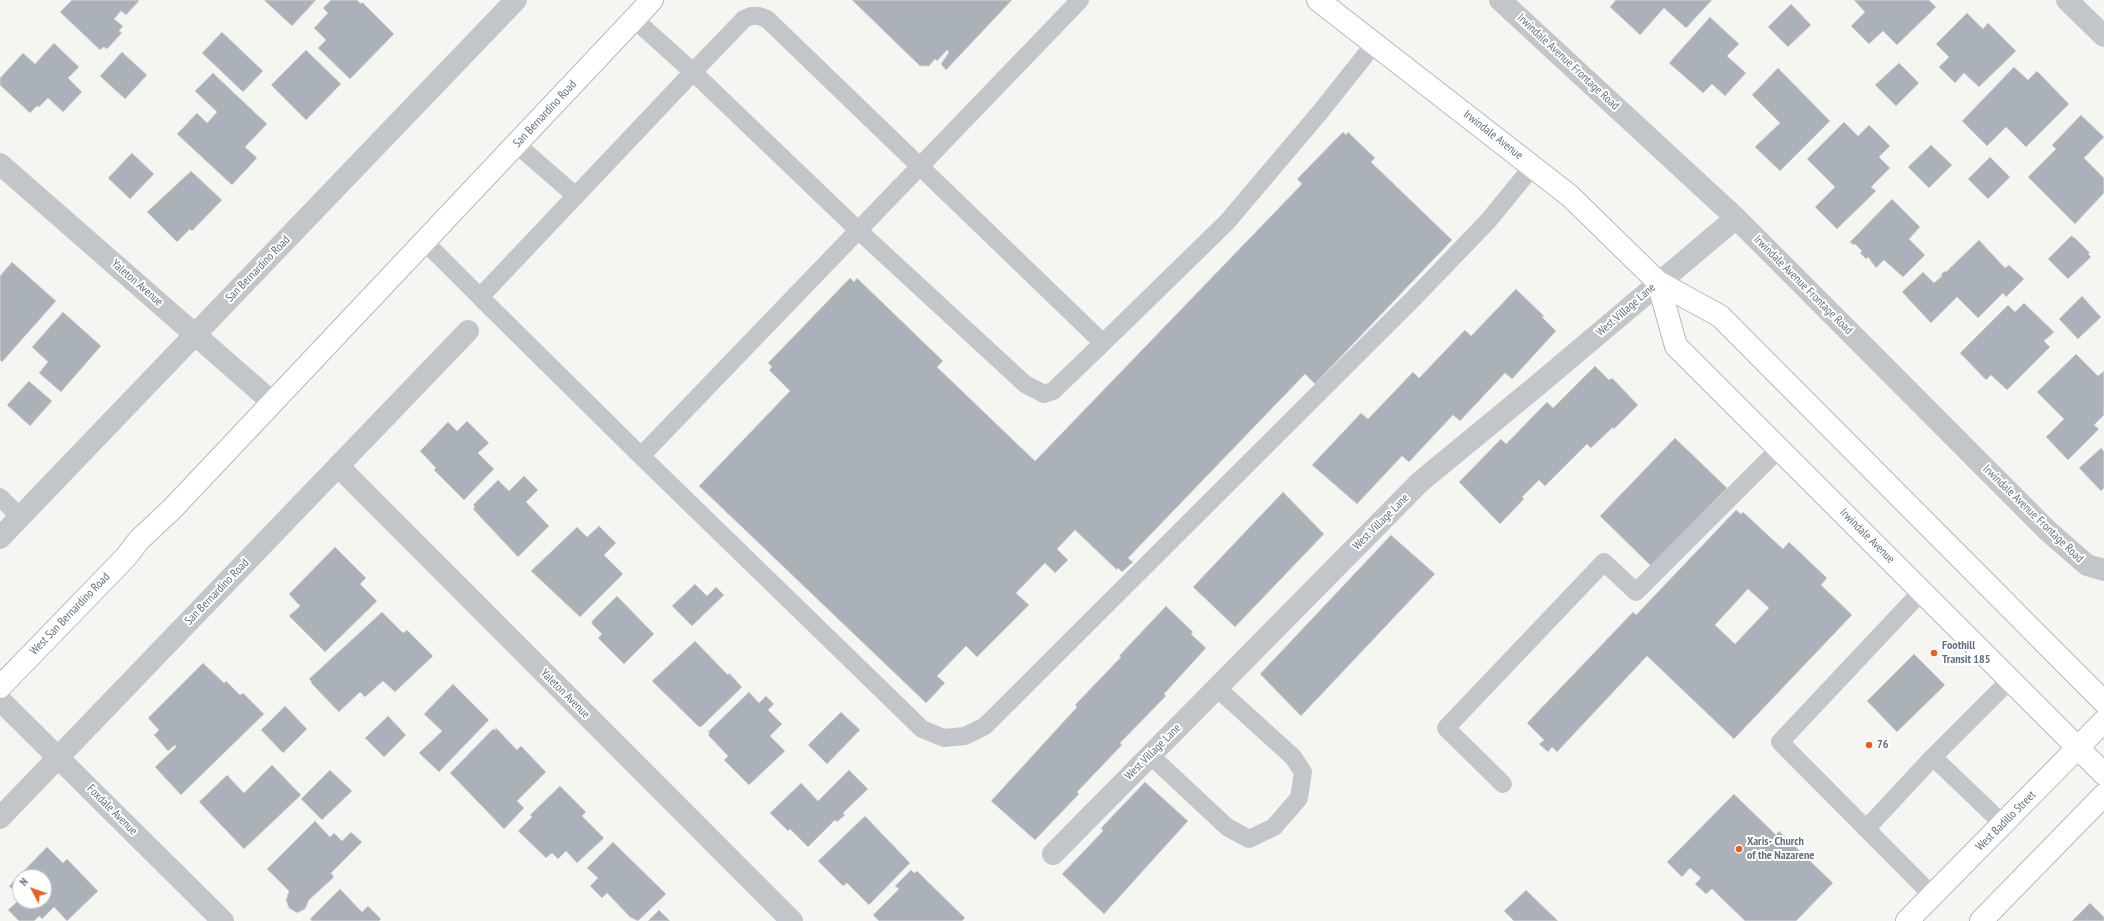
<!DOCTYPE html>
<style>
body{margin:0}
#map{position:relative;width:2104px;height:921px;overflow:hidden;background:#f5f5f1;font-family:"PT Sans Narrow",sans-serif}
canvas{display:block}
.north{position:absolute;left:12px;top:869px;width:40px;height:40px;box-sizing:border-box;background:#fff;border:1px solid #c1c7cd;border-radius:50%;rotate:311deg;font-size:11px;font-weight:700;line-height:16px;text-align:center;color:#637283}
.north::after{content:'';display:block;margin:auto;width:14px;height:18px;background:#e7611f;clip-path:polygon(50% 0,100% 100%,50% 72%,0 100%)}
</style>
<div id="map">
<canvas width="2104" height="921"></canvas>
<div class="north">N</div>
</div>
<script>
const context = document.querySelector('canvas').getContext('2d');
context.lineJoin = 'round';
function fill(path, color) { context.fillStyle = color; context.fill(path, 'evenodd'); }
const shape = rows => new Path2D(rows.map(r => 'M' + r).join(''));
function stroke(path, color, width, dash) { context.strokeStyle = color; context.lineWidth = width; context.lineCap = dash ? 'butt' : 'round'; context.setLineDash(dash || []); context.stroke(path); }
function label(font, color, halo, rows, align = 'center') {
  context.font = font + ' "PT Sans Narrow",sans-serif'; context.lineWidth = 4; context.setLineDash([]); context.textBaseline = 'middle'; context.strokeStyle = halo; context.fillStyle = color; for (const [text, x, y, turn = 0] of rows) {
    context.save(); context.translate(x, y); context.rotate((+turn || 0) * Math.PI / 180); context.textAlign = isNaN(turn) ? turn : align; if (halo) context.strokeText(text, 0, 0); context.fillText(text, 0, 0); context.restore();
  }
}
const building = shape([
 [72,0,138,0,139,1,126,15,121,11,114,19,123,26,119,31,122,33,107,49,104,47,100,50,60,12,72,0],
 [264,0,316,0,292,26,264,0],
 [331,0,357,0,361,4,362,2,394,34,350,79,318,48,326,40,314,28,328,13,323,8,331,0],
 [852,0,1012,0,946,70,941,64,949,52,947,50,937,61,935,59,929,66,920,66,852,0],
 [1616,0,1712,0,1686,28,1664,8,1640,35,1610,7,1616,0],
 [1929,0,1936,7,1897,45,1883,31,1869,44,1851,26,1865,12,1854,0,1929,0],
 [1791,4,1811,25,1788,47,1768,27,1791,4],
 [1967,13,1983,29,1988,23,2016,51,1979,87,1964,73,1955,83,1939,67,1949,57,1936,44,1967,13],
 [1710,17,1739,44,1727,56,1746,73,1725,96,1712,84,1703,93,1669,63,1710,17],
 [222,32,263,71,243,92,202,53,222,32],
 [54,43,79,67,68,78,82,92,63,112,48,98,39,107,37,106,30,113,0,85,0,78,23,53,35,64,54,43],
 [306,50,341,84,306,120,271,85,306,50],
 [122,52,147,75,125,99,100,76,122,52],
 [1899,63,1919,83,1896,106,1875,85,1899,63],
 [2014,67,2028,80,2037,71,2069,104,2026,147,2006,127,1987,146,1962,121,2014,67],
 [1778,68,1830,121,1780,171,1755,147,1780,123,1752,95,1778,68],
 [213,73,267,124,245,147,257,158,232,185,177,134,197,113,207,123,217,112,195,91,213,73],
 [2081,115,2104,137,2084,158,2104,178,2104,193,2075,224,2028,177,2056,149,2052,145,2081,115],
 [1844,122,1858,136,1869,125,1890,146,1879,157,1890,168,1871,187,1876,191,1837,229,1815,207,1835,187,1807,159,1844,122],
 [1343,132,1346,135,1348,132,1375,158,1371,162,1452,240,1315,384,1305,374,1128,558,1133,562,1122,572,1118,568,1117,570,1075,530,1057,549,1068,560,1055,573,1045,563,1016,593,1029,605,977,657,966,646,937,676,945,683,926,703,699,486,790,391,769,370,772,367,768,363,850,278,854,282,857,278,943,361,937,367,1035,461,1302,184,1297,179,1343,132],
 [1931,145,1952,165,1929,188,1908,167,1931,145],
 [132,153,154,174,130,199,108,178,132,153],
 [1990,157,2010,177,1988,199,1968,179,1990,157],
 [191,171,222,200,192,231,190,229,177,242,147,212,191,171],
 [1892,199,1920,227,1909,239,1925,255,1903,277,1884,260,1876,268,1868,257,1866,259,1860,253,1862,251,1855,244,1854,245,1850,242,1892,199],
 [2071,236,2075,238,2090,253,2088,254,2091,257,2068,279,2048,259,2071,236],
 [1979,240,2005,268,2009,265,2024,279,2006,297,2003,293,1978,318,1957,297,1931,323,1902,292,1923,272,1934,283,1942,276,1941,275,1944,271,1946,272,1979,240],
 [12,262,56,301,2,362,0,360,0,276,12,262],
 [1516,289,1544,316,1542,317,1556,331,1512,379,1505,373,1460,421,1453,415,1409,462,1402,456,1357,504,1312,465,1361,413,1368,419,1413,372,1419,378,1465,330,1471,336,1516,289],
 [2082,296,2101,317,2078,339,2059,319,2082,296],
 [2024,303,2054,332,2044,341,2050,347,2007,390,1991,375,1986,380,1960,353,2008,305,2015,312,2024,303],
 [63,312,101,346,61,392,39,373,48,362,32,347,63,312],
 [2076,354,2098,376,2104,371,2104,415,2094,425,2099,429,2068,460,2046,437,2064,419,2037,392,2076,354],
 [1595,366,1609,380,1612,378,1638,405,1614,429,1613,427,1591,448,1587,444,1545,486,1539,480,1522,497,1524,499,1500,524,1459,482,1501,439,1506,444,1547,402,1553,408,1595,366],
 [29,381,52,401,30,426,7,405,29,381],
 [467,421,489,443,478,453,494,469,464,500,434,470,436,468,420,451,448,422,457,431,467,421],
 [1675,438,1727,488,1651,566,1600,516,1675,438],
 [2101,448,2104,451,2104,488,2101,491,2079,468,2101,448],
 [524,476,538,490,526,502,549,526,518,557,473,509,475,507,473,505,498,480,509,491,524,476],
 [1283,492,1324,534,1235,627,1193,587,1283,492],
 [1736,510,1741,514,1743,512,1783,549,1789,542,1827,578,1821,585,1852,615,1734,739,1647,656,1557,752,1552,747,1548,752,1539,744,1544,740,1527,723,1633,612,1636,615,1736,510],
 [1748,589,1769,608,1735,644,1715,625,1748,589],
 [599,526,616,543,604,555,623,574,580,617,531,571,577,527,587,537,599,526],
 [1391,535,1435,574,1301,716,1260,674,1391,535],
 [335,547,366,578,360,584,377,601,325,652,289,616,300,606,289,594,335,547],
 [695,584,707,596,716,587,724,595,692,626,672,606,695,584],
 [617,596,654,634,624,664,598,638,602,634,592,624,592,621,617,596],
 [1166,606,1193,632,1191,634,1206,648,1164,694,1166,696,1120,743,1122,745,1077,792,1079,794,1035,840,991,801,1077,707,1075,705,1121,657,1119,656,1166,606],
 [382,612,403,633,407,630,433,656,395,692,383,681,365,697,360,692,339,712,311,683,312,682,309,679,382,612],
 [695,641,728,675,729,673,742,687,702,726,699,727,652,681,695,641],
 [1914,654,1945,685,1897,732,1867,701,1914,654],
 [203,663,224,683,226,681,240,695,243,693,264,714,181,795,155,767,176,747,175,745,168,751,154,735,159,730,148,718,203,663],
 [453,684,489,720,439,772,419,753,442,731,424,714,453,684],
 [749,692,759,703,766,696,774,704,768,710,782,724,770,736,785,751,749,785,724,760,728,756,708,735,710,733,708,732,749,692],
 [285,706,307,729,283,753,261,730,285,706],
 [841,712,860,730,827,764,808,745,841,712],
 [388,716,406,735,384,757,365,738,388,716],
 [496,728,517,750,521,746,546,772,517,801,524,808,504,829,450,773,493,729,495,730,496,728],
 [272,765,301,795,244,849,199,802,227,775,244,793,272,765],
 [330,770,352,791,322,820,301,799,330,770],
 [849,770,868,789,843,813,845,815,837,822,835,820,808,847,790,829,788,831,770,813,801,783,818,801,849,770],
 [1145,782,1188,821,1104,914,1062,874,1103,831,1101,828,1145,782],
 [560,786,586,812,582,816,604,838,577,863,566,851,558,859,552,853,546,858,518,831,532,817,530,815,560,786],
 [1734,794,1776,835,1779,831,1833,883,1796,921,1745,921,1712,889,1706,894,1695,884,1701,878,1690,868,1682,877,1667,862,1734,794],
 [865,816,910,863,869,905,847,883,843,886,818,861,865,816],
 [315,821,330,837,334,833,342,841,351,832,362,842,331,873,334,877,309,900,305,909,297,913,289,908,286,900,289,891,267,869,315,821],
 [613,842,666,894,638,921,630,917,607,893,602,898,590,886,598,878,587,868,613,842],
 [47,847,63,863,67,859,98,891,67,921,54,907,42,919,39,916,34,921,19,921,8,910,20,899,20,901,44,901,44,877,20,877,20,897,9,886,47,847],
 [911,870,914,873,917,871,965,918,962,921,879,921,873,915,899,889,895,886,911,870],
 [340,889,362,912,368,906,381,919,379,921,312,921,310,919,340,889],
 [1526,890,1558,921,1514,921,1504,911,1526,890],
 [2090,903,2104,917,2104,921,2072,921,2090,903],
 [659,910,670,921,648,921,659,910]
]);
fill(building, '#aab1b8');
stroke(building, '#d6d6d4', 1);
const secondary = shape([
 [0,687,126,557,139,540,173,508,652,0]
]);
const primary = shape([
 [1318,0,1570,196,1658,282,1720,316,2104,702],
 [1658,282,1676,346,2104,774],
 [1907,921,2104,721],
 [1981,921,2104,795]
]);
stroke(secondary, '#b4b9be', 24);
stroke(primary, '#b5b9bd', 24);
stroke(shape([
 [1080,0,641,456,922,729,944,738,965,736,985,726,1414,298,1488,221,1533,166],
 [751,16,759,16,767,19,1103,343,1053,391,1044,394,1025,384,859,231,693,72,744,19,751,16],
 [516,144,576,196],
 [424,241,480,297,693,72,634,19],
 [480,297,641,456],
 [1103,343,1227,222,1321,111,1375,43],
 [0,497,20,517],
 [1922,591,1780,742,1932,895],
 [1150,755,1227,827,1249,839,1274,827,1299,798,1303,772,1293,757,1217,688],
 [1933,757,2010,680],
 [1503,784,1446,728,1604,562,1636,592,1780,448],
 [1866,829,1933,757,2003,824]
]), '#c2c5c9', 18);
stroke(shape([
 [1500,0,1736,218,2048,531,2087,565,2104,570],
 [2067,0,2104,36],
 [0,164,272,402],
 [338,466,792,921],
 [0,538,516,0],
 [0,700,223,921],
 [0,818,468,331],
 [1053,854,1420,482,1539,384,1736,218]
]), '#c2c5c9', 22);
stroke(secondary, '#fff', 22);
stroke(primary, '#fff', 22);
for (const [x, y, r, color] of [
 [1934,653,4,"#e7611f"],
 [1869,745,4,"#e7611f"],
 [1739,849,4,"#e7611f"]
]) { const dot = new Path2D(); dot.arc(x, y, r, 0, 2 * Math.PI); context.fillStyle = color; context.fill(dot); stroke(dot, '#fff', 1.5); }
label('12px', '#637283', '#fff', [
 ["Irwindale Avenue Frontage Road",1568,62,43],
 ["San Bernardino Road",545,114,-47],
 ["Irwindale Avenue",1493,135,38],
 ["San Bernardino Road",258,269,-46],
 ["Yaleton Avenue",137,283,41],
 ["Irwindale Avenue Frontage Road",1803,285,45],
 ["West Village Lane",1626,310,-41],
 ["Irwindale Avenue Frontage Road",2033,514,44],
 ["West Village Lane",1381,522,-45],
 ["Irwindale Avenue",1867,536,45],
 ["San Bernardino Road",217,592,-46],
 ["West San Bernardino Road",70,614,-46],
 ["Yaleton Avenue",565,694,45],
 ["West Village Lane",1153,752,-45],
 ["Foxdale Avenue",112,810,45],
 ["West Badillo Street",2006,821,-45]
]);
label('bold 12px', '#637283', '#fff', [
 ["Foothill",1942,646],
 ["Transit 185",1942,660],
 ["76",1877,745],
 ["Xaris- Church",1747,842],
 ["of the Nazarene",1747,856]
], 'left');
</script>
